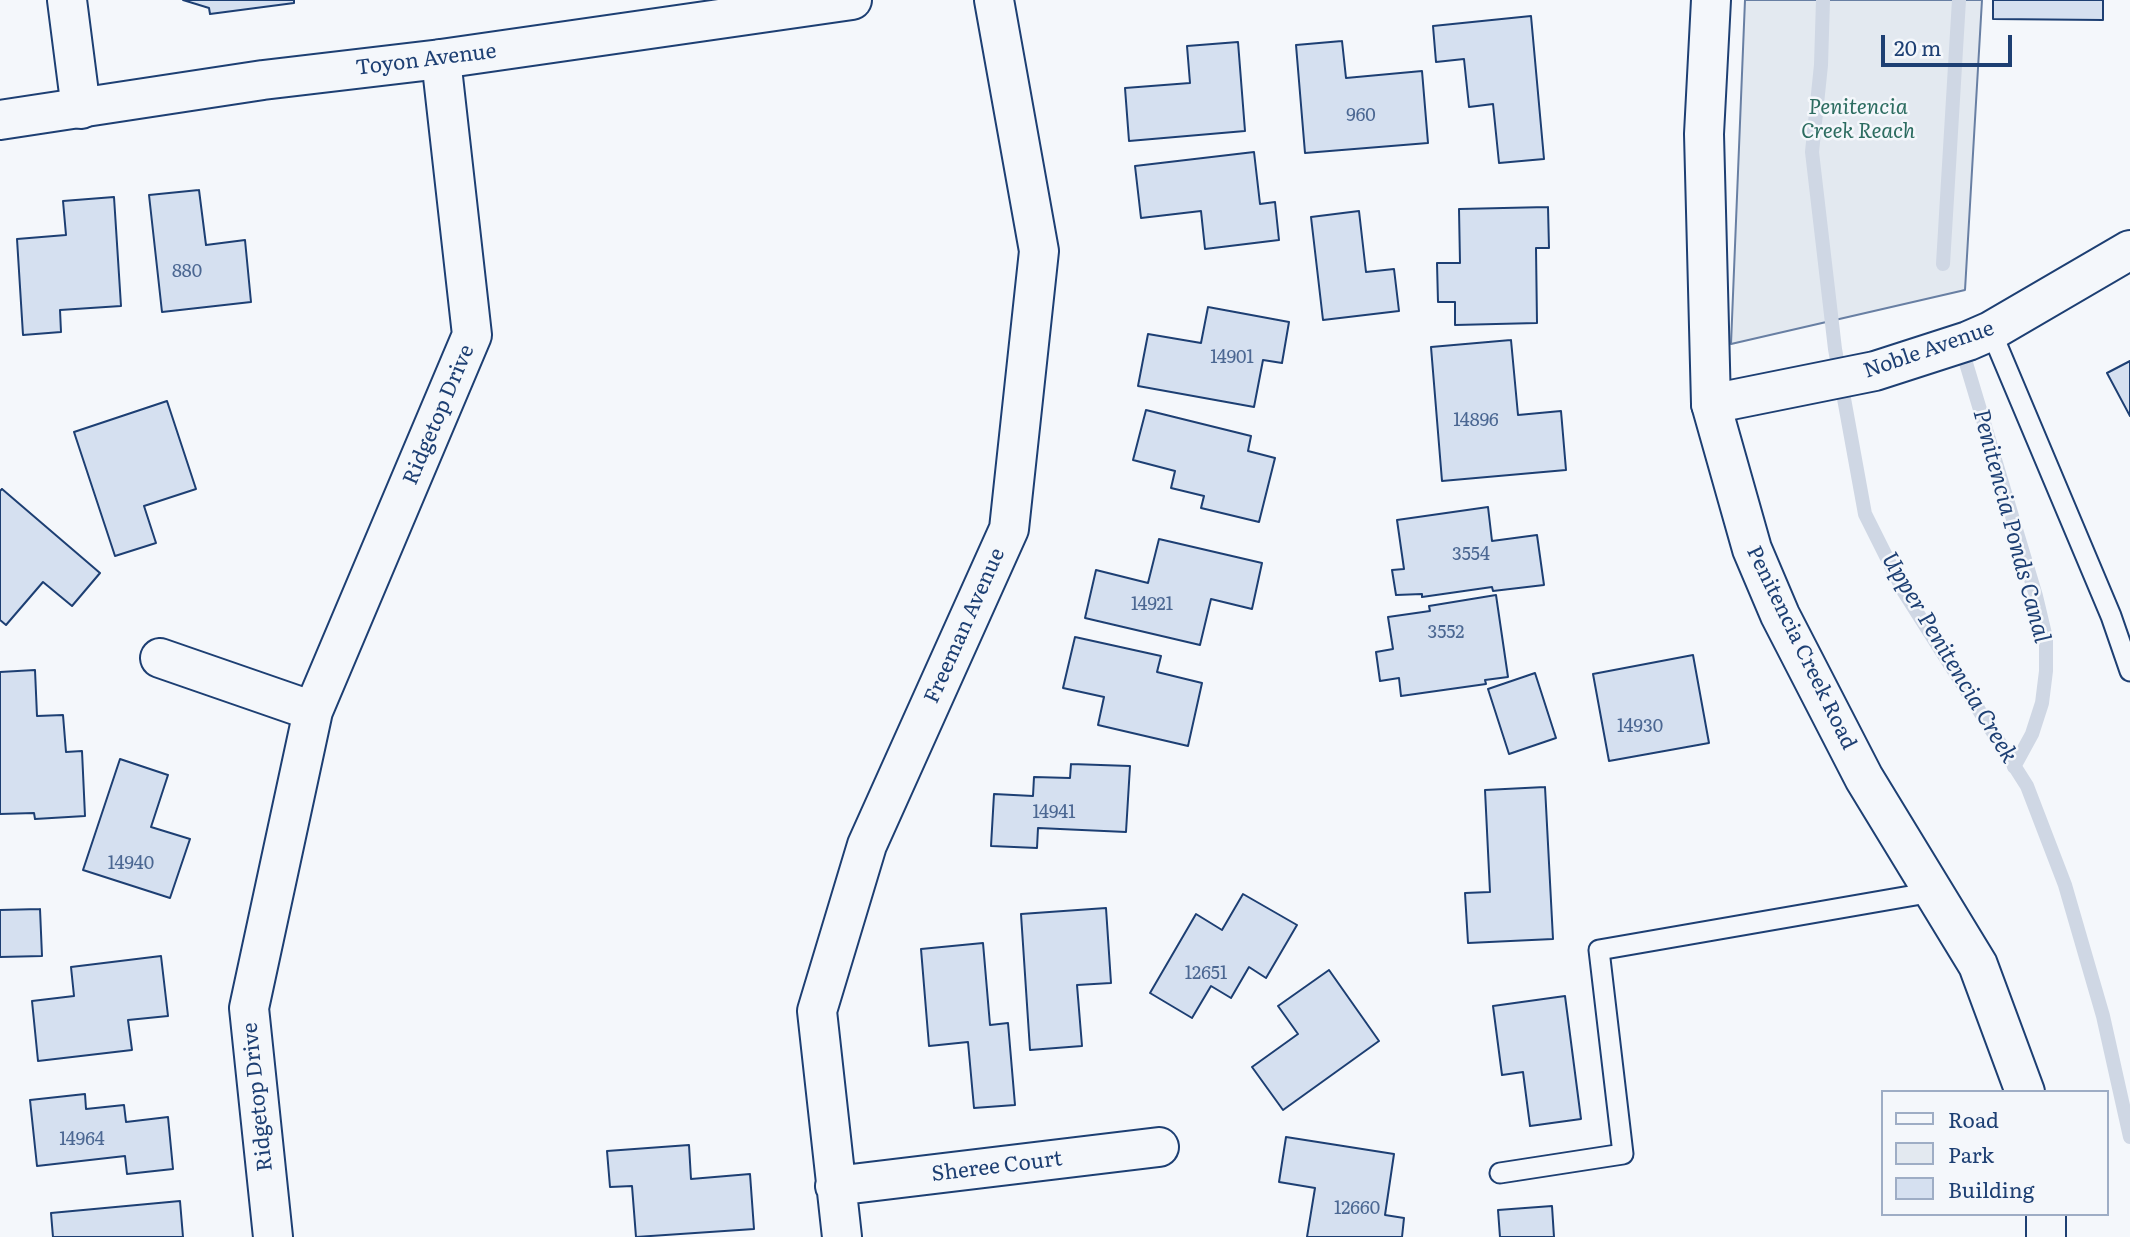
<!DOCTYPE html>
<style>
body{margin:0}
#map{position:relative;width:2130px;height:1237px;overflow:hidden;background:#f4f7fb;font-family:Literata,serif}
canvas{display:block}
.legend{position:absolute;left:1881px;top:1090px;width:228px;height:126px;box-sizing:border-box;background:#f4f7fb;border:2px solid #9eadc5;margin:0;padding:9px 12px;list-style:none;font-size:21px;color:#1d3f73}
.legend li{display:flex;align-items:center;gap:14px;height:35px}
.legend b{width:35px;border:2px solid #9eadc5}
.scale{position:absolute;left:1881px;top:35px;width:131px;height:32px;box-sizing:border-box;border:4px solid #1d3f73;border-top:0;padding-left:9px;font-size:21px;line-height:24px;white-space:nowrap;color:#1d3f73;-webkit-text-stroke:5px #f4f7fb;paint-order:stroke}
</style>
<div id="map">
<canvas width="2130" height="1237"></canvas>
<ul class="legend">
<li><b style="height:9px;background:#f4f7fb"></b>Road</li>
<li><b style="height:19px;background:#e3e9f0"></b>Park</li>
<li><b style="height:19px;background:#d5e0f0"></b>Building</li>
</ul>
<div class="scale">20 m</div>
</div>
<script>
const context = document.querySelector('canvas').getContext('2d');
context.lineJoin = 'round';
function fill(path, color) { context.fillStyle = color; context.fill(path, 'evenodd'); }
const shape = rows => new Path2D(rows.map(r => 'M' + r).join(''));
function stroke(path, color, width, dash) { context.strokeStyle = color; context.lineWidth = width; context.lineCap = dash ? 'butt' : 'round'; context.setLineDash(dash || []); context.stroke(path); }
function label(font, color, halo, rows, align = 'center') {
  context.font = font + ' Literata,serif'; context.lineWidth = 5; context.setLineDash([]); context.textBaseline = 'middle'; context.strokeStyle = halo; context.fillStyle = color; for (const [text, x, y, turn = 0] of rows) {
    context.save(); context.translate(x, y); context.rotate((+turn || 0) * Math.PI / 180); context.textAlign = isNaN(turn) ? turn : align; if (halo) context.strokeText(text, 0, 0); context.fillText(text, 0, 0); context.restore();
  }
}
const green = shape([
 [1745,0,1982,0,1965,290,1731,344,1745,0]
]);
fill(green, '#e3e9f0');
stroke(green, '#687fa3', 2);
stroke(shape([
 [1823,0,1821,65,1812,152,1835,349,1865,514,1904,592,2027,786,2065,885,2103,1016,2130,1137],
 [1943,264,1959,0],
 [1966,363,2036,596,2046,638,2046,671,2042,703,2032,734,2014,767]
]), '#cfd7e4', 14);
const building = shape([
 [183,0,294,0,294,3,210,14,209,8,183,0],
 [1993,0,2103,0,2103,20,1993,19,1993,0],
 [1531,16,1544,159,1499,163,1493,104,1469,107,1464,59,1436,62,1433,26,1531,16],
 [1342,41,1346,78,1422,71,1428,143,1305,153,1296,45,1342,41],
 [1238,42,1245,131,1129,141,1125,88,1190,83,1187,46,1238,42],
 [1254,152,1260,204,1275,202,1279,240,1205,249,1201,211,1141,218,1135,166,1254,152],
 [199,190,206,245,245,240,251,302,162,312,149,195,199,190],
 [114,197,121,306,60,310,61,332,23,335,17,239,66,235,63,201,114,197],
 [1548,207,1549,248,1536,248,1537,323,1455,325,1455,302,1438,302,1437,263,1460,263,1459,209,1548,207],
 [1359,211,1366,272,1394,269,1399,311,1323,320,1311,217,1359,211],
 [1208,307,1289,322,1282,363,1263,360,1254,407,1138,386,1148,334,1201,343,1208,307],
 [1511,340,1518,415,1561,411,1566,470,1442,481,1431,347,1511,340],
 [2130,361,2130,416,2107,373,2130,361],
 [167,401,196,489,144,506,156,543,115,556,74,432,167,401],
 [1146,410,1251,436,1248,451,1275,458,1259,522,1201,508,1204,496,1171,488,1175,471,1133,460,1146,410],
 [2,489,100,573,72,606,43,582,6,625,0,620,0,491,2,489],
 [1488,507,1492,541,1537,535,1544,585,1493,591,1492,587,1422,597,1422,594,1396,595,1392,570,1404,569,1397,520,1488,507],
 [1159,539,1262,563,1252,609,1211,599,1200,645,1085,618,1096,570,1148,583,1159,539],
 [1496,595,1508,677,1485,680,1486,684,1401,696,1399,678,1380,681,1376,652,1393,649,1388,617,1430,611,1429,606,1496,595],
 [1075,637,1161,656,1157,672,1202,683,1188,746,1098,725,1104,697,1063,688,1075,637],
 [1693,655,1709,743,1609,761,1593,674,1693,655],
 [35,670,37,716,63,715,66,752,82,751,85,816,35,819,34,813,0,814,0,672,35,670],
 [1535,673,1556,738,1509,754,1488,689,1535,673],
 [120,759,168,775,151,827,190,839,170,898,83,870,120,759],
 [1071,764,1130,766,1126,832,1038,828,1037,848,991,846,994,794,1033,796,1034,777,1070,778,1071,764],
 [1545,787,1553,939,1468,943,1465,893,1490,892,1485,790,1545,787],
 [1243,894,1297,925,1266,978,1249,967,1231,998,1211,986,1192,1018,1150,993,1196,914,1222,930,1243,894],
 [1106,908,1111,983,1077,985,1082,1046,1030,1050,1021,914,1106,908],
 [40,909,42,956,0,957,0,910,40,909],
 [983,943,990,1025,1008,1023,1015,1105,974,1108,968,1042,929,1046,921,949,983,943],
 [161,956,168,1016,128,1020,132,1050,38,1061,32,1001,74,996,71,967,161,956],
 [1329,970,1379,1041,1283,1110,1252,1067,1298,1034,1278,1006,1329,970],
 [1565,996,1581,1119,1530,1126,1523,1072,1502,1075,1493,1006,1565,996],
 [85,1094,86,1109,124,1105,126,1122,168,1117,173,1169,127,1174,125,1156,37,1166,30,1100,85,1094],
 [1286,1137,1394,1154,1385,1215,1404,1218,1402,1237,1307,1237,1315,1188,1279,1182,1286,1137],
 [689,1145,691,1179,750,1174,754,1229,636,1237,632,1186,610,1187,607,1151,689,1145],
 [180,1201,183,1237,53,1237,51,1213,180,1201],
 [1552,1206,1554,1237,1500,1237,1498,1210,1552,1206]
]);
fill(building, '#d5e0f0');
stroke(building, '#1d3f73', 2);
const service = shape([
 [1991,331,2111,616,2130,671],
 [1500,1173,1623,1154,1599,950,1933,892]
]);
const minor = shape([
 [67,0,81,109],
 [1711,404,1875,371,1968,341,1991,331,2130,250],
 [160,658,313,711],
 [835,1186,1159,1147],
 [273,1237,249,1008,313,711,472,335,441,59],
 [842,1237,817,1011,867,845,1009,529,1039,251,994,0]
]);
const tertiary = shape([
 [1711,0,1704,134,1711,404,1752,549,1780,615,1864,778,1978,965,2025,1092],
 [0,120,263,80,441,59,852,0],
 [2046,1214,2046,1237]
]);
stroke(service, '#1d3f73', 23);
stroke(minor, '#1d3f73', 42);
stroke(tertiary, '#1d3f73', 42);
stroke(service, '#f4f7fb', 19);
stroke(minor, '#f4f7fb', 38);
stroke(tertiary, '#f4f7fb', 38);
label('18px', '#4b6792', null, [
 ["960",1361,116],
 ["880",187,272],
 ["14901",1232,358],
 ["14896",1476,421],
 ["3554",1471,555],
 ["14921",1152,605],
 ["3552",1446,633],
 ["14930",1640,727],
 ["14941",1054,813],
 ["14940",131,864],
 ["12651",1206,974],
 ["14964",82,1140],
 ["12660",1357,1209]
]);
label('21px', '#1d3f73', '#f4f7fb', [
 ["Toyon Avenue",426,60,-7],
 ["Noble Avenue",1929,350,-19],
 ["Ridgetop Drive",439,415,-67],
 ["Freeman Avenue",965,626,-66],
 ["Penitencia Creek Road",1801,648,64],
 ["Ridgetop Drive",258,1097,-96],
 ["Sheree Court",997,1167,-7]
]);
label('italic 21px', '#2c6c60', '#f4f7fb', [
 ["Penitencia",1858,108],
 ["Creek Reach",1858,132]
]);
label('italic 23px', '#1d3f73', '#f4f7fb', [
 ["Penitencia Ponds Canal",2011,526,75],
 ["Upper Penitencia Creek",1949,658,59]
]);
</script>
